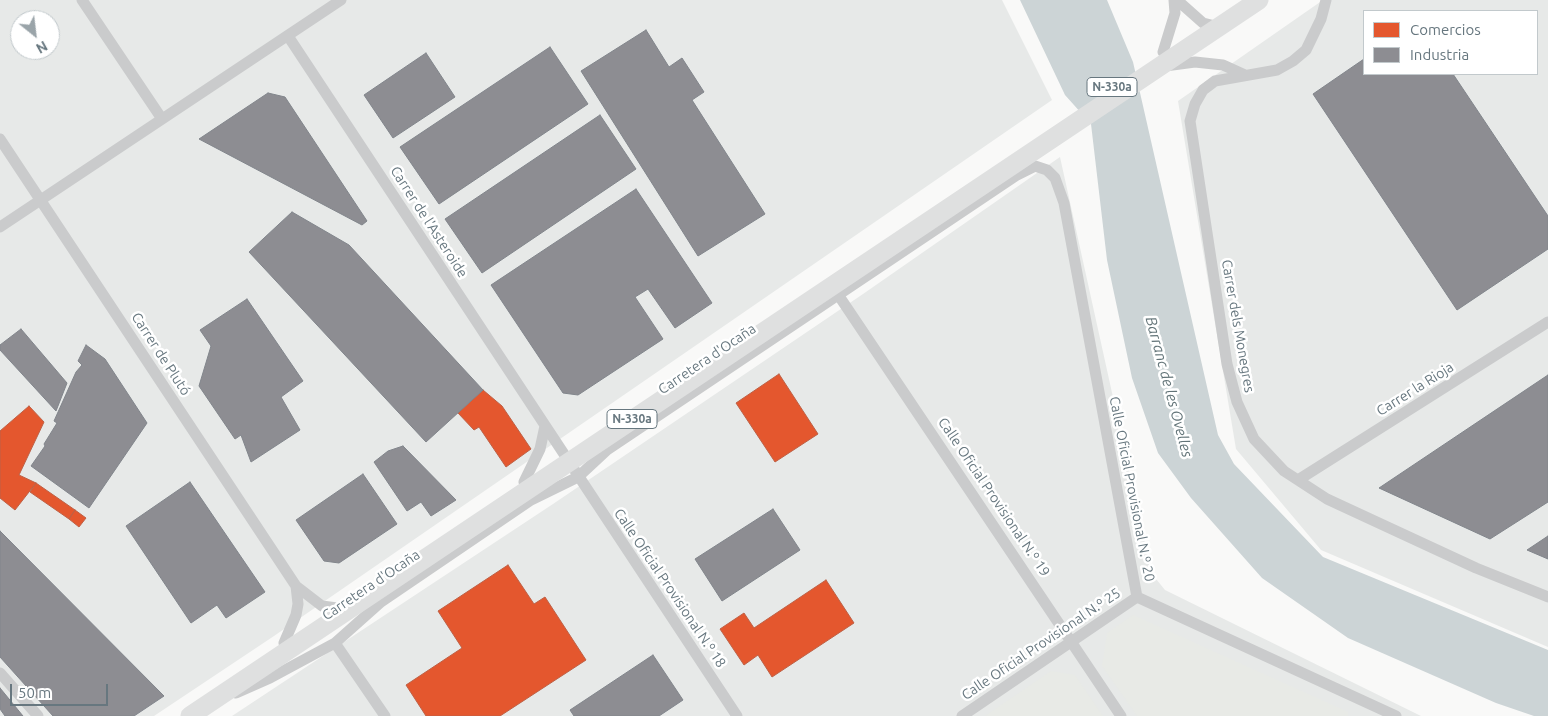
<!DOCTYPE html>
<meta charset="utf-8">
<style>
body{margin:0}
#map{position:relative;width:1548px;height:716px;overflow:hidden;background:#f9f9f8;font-family:Ubuntu,sans-serif}
canvas{display:block}
.legend{position:absolute;left:1363px;top:10px;width:175px;height:65px;box-sizing:border-box;background:#fff;border:1px solid #c2c9cc;margin:0;padding:6px 9px;list-style:none;font-size:15px;color:#67777f}
.legend li{display:flex;align-items:center;gap:10px;height:25px}
.legend b{width:25px;border:1px solid #c2c9cc}
.north{position:absolute;left:10px;top:10px;width:50px;height:50px;box-sizing:border-box;background:#fff;border:1px solid #c2c9cc;border-radius:50%;rotate:151deg;font-size:14px;font-weight:700;line-height:20px;text-align:center;color:#67777f}
.north::after{content:'';display:block;margin:auto;width:18px;height:22px;background:#9aa4a9;clip-path:polygon(50% 0,100% 100%,50% 72%,0 100%)}
.scale{position:absolute;left:10px;top:684px;width:98px;height:22px;box-sizing:border-box;border:2px solid #67777f;border-top:0;padding-left:6px;font-size:15px;line-height:18px;white-space:nowrap;color:#67777f;-webkit-text-stroke:4px #fff;paint-order:stroke}
</style>
<div id="map">
<canvas width="1548" height="716"></canvas>
<ul class="legend">
<li><b style="height:14px;background:#e4572e"></b>Comercios</li>
<li><b style="height:14px;background:#8d8d92"></b>Industria</li>
</ul>
<div class="north">N</div>
<div class="scale">50 m</div>
</div>
<script>
const context = document.querySelector('canvas').getContext('2d');
context.lineJoin = 'round';
function fill(path, color) { context.fillStyle = color; context.fill(path, 'evenodd'); }
const shape = rows => new Path2D(rows.map(r => 'M' + r).join(''));
function stroke(path, color, width, dash) { context.strokeStyle = color; context.lineWidth = width; context.lineCap = dash ? 'butt' : 'round'; context.setLineDash(dash || []); context.stroke(path); }
function label(font, color, halo, rows, align = 'center') {
  context.font = font + ' Ubuntu,sans-serif'; context.lineWidth = 5; context.setLineDash([]); context.textBaseline = 'middle'; context.strokeStyle = halo; context.fillStyle = color; for (const [text, x, y, turn = 0] of rows) {
    context.save(); context.translate(x, y); context.rotate((+turn || 0) * Math.PI / 180); context.textAlign = isNaN(turn) ? turn : align; if (halo) context.strokeText(text, 0, 0); context.fillText(text, 0, 0); context.restore();
  }
}
fill(shape([
 [0,0,1002,0,1052,100,274,636,154,716,0,716],
 [20,20,50,20,50,50,20,50],
 [1323,0,1548,0,1548,647,1321,550,1236,449,1178,101],
 [1364,11,1537,11,1537,74,1364,74],
 [1060,157,1152,574,1165,590,1421,716,232,716,553,504,863,294]
]), '#e7e9e8');
fill(shape([
 [1133,615,1348,712,1348,716,1137,716,1102,666,1107,633],
 [1051,671,1075,675,1103,716,985,716]
]), '#e8eae6');
fill(shape([
 [1020,0,1107,0,1133,62,1218,435,1234,464,1323,557,1548,650,1548,716,1534,716,1496,703,1348,638,1262,578,1191,498,1158,453,1132,378,1107,260,1091,124,1065,95]
]), '#ccd4d6');
const shops = shape([
 [779,374,818,434,775,462,736,403,779,374],
 [483,390,502,406,531,449,506,467,479,427,474,430,458,413,483,390],
 [29,406,44,422,19,475,36,483,15,510,0,498,0,431,29,406],
 [36,483,75,510,69,519,30,492,36,483],
 [75,510,86,518,79,527,69,519,75,510],
 [508,565,534,604,545,597,586,660,500,716,426,716,406,685,462,648,438,611,508,565],
 [826,580,854,623,772,677,758,655,744,665,720,629,744,613,754,628,826,580]
]);
fill(shops, '#e4572e');
stroke(shops, '#be6146', 1);
const industry = shape([
 [646,30,669,67,682,58,704,92,692,100,765,214,698,256,581,71,646,30],
 [550,47,588,104,439,204,400,147,550,47],
 [426,53,455,97,393,138,364,95,426,53],
 [1364,59,1364,74,1453,74,1548,216,1548,249,1457,310,1313,94,1364,59],
 [268,93,285,97,367,221,362,225,199,139,268,93],
 [600,115,636,169,482,273,445,219,600,115],
 [636,189,712,303,675,328,648,289,635,297,663,339,578,395,563,393,491,285,636,189],
 [292,212,349,245,483,390,426,442,249,252,292,212],
 [247,299,303,381,281,397,300,430,251,462,241,435,235,439,199,386,211,346,200,330,247,299],
 [21,329,67,383,56,411,0,350,0,345,21,329],
 [86,345,105,359,147,423,89,508,31,466,45,446,44,444,57,423,54,421,76,372,82,365,78,361,86,345],
 [1548,375,1548,502,1490,539,1379,488,1548,375],
 [403,446,456,500,431,516,421,502,407,511,374,462,388,451,403,446],
 [363,474,397,524,339,563,324,561,296,520,363,474],
 [190,482,265,592,226,618,217,605,191,623,126,526,190,482],
 [773,509,800,550,722,601,695,559,773,509],
 [0,531,164,696,134,716,53,716,0,657,0,531],
 [1548,536,1548,559,1527,550,1548,536],
 [653,655,683,700,659,716,574,716,570,710,653,655],
 [0,688,23,716,5,716,0,709,0,688]
]);
fill(industry, '#8d8d92');
stroke(industry, '#82868c', 1);
stroke(shape([
 [82,0,162,119],
 [1177,0,1203,23,1219,27],
 [1326,0,1321,19,1306,50,1293,61,1277,70,1215,81,1203,90,1195,104,1190,121,1227,364,1237,402,1254,439,1284,471,1327,499,1476,568,1548,597],
 [288,36,737,716],
 [1163,52,1175,13,1174,0],
 [1165,66,1195,62,1223,65,1245,75],
 [0,139,296,586,322,606,337,608],
 [0,227,341,0],
 [839,296,1121,716],
 [1298,480,1548,322],
 [524,482,540,449,545,426],
 [284,643,296,615,298,604,296,586],
 [335,643,385,716],
 [0,673,38,716],
 [236,693,270,678,335,643,381,602,531,500,578,477,607,450,1017,175,1035,166,1047,170,1055,178,1064,203,1137,597,1396,716],
 [962,716,1137,597]
]), '#cacbcc', 11);
stroke(shape([
 [190,716,1259,0]
]), '#dfe0e0', 19);
for (const [x, y, w] of [
 [1112,87,50],
 [632,419,50]
]) { const box = new Path2D(); box.roundRect(x - w / 2, y - 9.5, w, 19, 4); context.fillStyle = '#fff'; context.fill(box); stroke(box, '#67777f', 1); }
label('bold 12px', '#67777f', null, [
 ["N-330a",1112,87],
 ["N-330a",632,419]
]);
label('14px', '#67777f', '#fff', [
 ["Carrer de l'Asteroide",429,222,57],
 ["Carrer dels Monegres",1238,326,80],
 ["Carrer de Plutó",161,354,57],
 ["Carretera d'Ocaña",707,359,-34],
 ["Carrer la Rioja",1415,389,-32],
 ["Calle Oficial Provisional N.º 20",1132,489,79],
 ["Calle Oficial Provisional N.º 19",994,497,56],
 ["Carretera d'Ocaña",371,585,-34],
 ["Calle Oficial Provisional N.º 18",670,588,56],
 ["Calle Oficial Provisional N.º 25",1041,644,-34]
]);
label('italic 15px', '#637478', '#fff', [
 ["Barranc de les Ovelles",1169,387,75]
]);
</script>
